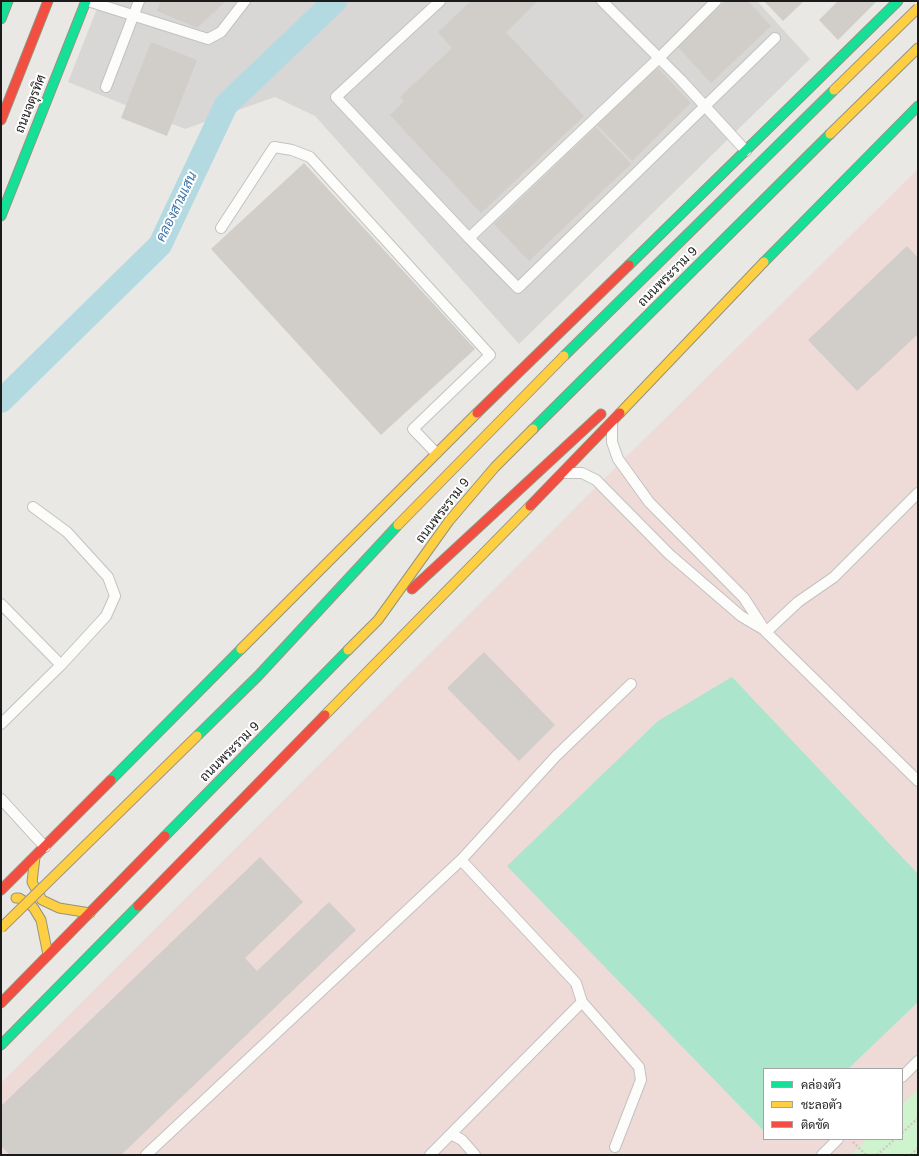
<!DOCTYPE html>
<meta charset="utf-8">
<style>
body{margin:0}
#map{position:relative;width:919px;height:1156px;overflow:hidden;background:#eae8e4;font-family:Arial,Sarabun,sans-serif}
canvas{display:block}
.frame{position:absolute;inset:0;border:2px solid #1b1b1b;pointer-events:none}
.legend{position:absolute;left:763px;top:1068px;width:140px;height:72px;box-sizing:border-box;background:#fff;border:1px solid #a4a4a4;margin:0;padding:5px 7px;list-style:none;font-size:12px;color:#1b1b1b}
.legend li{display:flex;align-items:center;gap:8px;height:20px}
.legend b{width:20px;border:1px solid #a4a4a4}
</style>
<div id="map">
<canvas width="919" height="1156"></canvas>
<div class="frame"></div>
<ul class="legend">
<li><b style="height:5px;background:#16e098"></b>คล่องตัว</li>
<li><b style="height:5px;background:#ffcf43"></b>ชะลอตัว</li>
<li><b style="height:5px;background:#f24e42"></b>ติดขัด</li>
</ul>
</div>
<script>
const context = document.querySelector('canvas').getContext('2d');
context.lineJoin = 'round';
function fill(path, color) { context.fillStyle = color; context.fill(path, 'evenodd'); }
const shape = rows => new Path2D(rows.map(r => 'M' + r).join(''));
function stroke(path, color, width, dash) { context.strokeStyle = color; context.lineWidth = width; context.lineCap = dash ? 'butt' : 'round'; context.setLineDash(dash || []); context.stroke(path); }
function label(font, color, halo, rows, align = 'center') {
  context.font = font + ' Arial,Sarabun,sans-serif'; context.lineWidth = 4; context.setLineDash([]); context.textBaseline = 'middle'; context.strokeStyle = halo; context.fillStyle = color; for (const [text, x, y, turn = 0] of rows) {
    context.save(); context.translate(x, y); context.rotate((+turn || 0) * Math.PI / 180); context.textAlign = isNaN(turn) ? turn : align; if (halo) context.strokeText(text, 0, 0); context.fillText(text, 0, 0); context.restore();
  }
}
fill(shape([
 [100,1,757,1,810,59,519,344,315,116,275,97,185,129,68,82]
]), '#d9d7d5');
fill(shape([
 [918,169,918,1155,3,1155,1,1153,1,1083,629,454],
 [764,1069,902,1069,902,1139,764,1139]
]), '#eedad7');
fill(shape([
 [918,1089,918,1155,851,1155,867,1139,902,1139,902,1105]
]), '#cef4ce');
fill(shape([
 [732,677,918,874,918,1002,848,1069,764,1069,764,1131,507,866,658,721]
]), '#abe6cc');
stroke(shape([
 [1,401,160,245,226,105,335,1]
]), '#b3d9e1', 24);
fill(shape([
 [161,1,226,1,197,28,157,11],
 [471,1,536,1,537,2,506,32,584,116,481,213,390,115,404,101,400,97,452,48,438,32],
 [726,1,748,1,771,26,711,83,677,46],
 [764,1,804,1,783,21],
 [838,1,877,1,838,40,819,20],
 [151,42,197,60,167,136,121,118],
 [657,67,691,103,632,161,597,125],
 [596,127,631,164,529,261,494,224],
 [304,163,475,349,381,435,211,249],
 [907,246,918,258,918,334,857,391,808,340],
 [484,652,555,725,519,761,447,688],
 [260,857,303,902,245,958,257,971,329,902,356,930,121,1155,10,1155,1,1146,1,1106]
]), '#d1ceca');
const lane = shape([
 [88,1,208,39,221,32,245,1],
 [440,1,336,97,469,238,659,58,716,1],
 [602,1,681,80,746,151],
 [106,87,139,1],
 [221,228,274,147,292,150,310,157,490,355,413,429,436,453],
 [469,238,518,288,775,38],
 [612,424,612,442,618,459,649,502,744,598,766,632,918,781],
 [565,473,582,473,596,480,669,554,741,616,763,629],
 [1,604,61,665],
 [766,632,798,602,834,577,918,493],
 [1,724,61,665,106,616,115,596,108,577,67,532,33,507],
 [1,799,45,847],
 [582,1002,639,1067,641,1080,615,1147],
 [902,1077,918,1061],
 [451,1134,462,1140,475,1155],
 [146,1155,461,860,556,756,631,684],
 [430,1155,582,1002,576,983,461,860],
 [822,1155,838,1139]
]);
const fast = shape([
 [1,19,8,1],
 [1,216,86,1],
 [764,262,918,106],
 [629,265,898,1],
 [533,429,830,134],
 [111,780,241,649],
 [165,836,348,650],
 [1,1045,138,906]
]);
const slow = shape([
 [830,134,918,48],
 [620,413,764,262],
 [241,649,477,413],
 [348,650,378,620,449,521,495,467,533,429],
 [325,715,530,506],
 [35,857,32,882,42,900,59,908,90,913],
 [16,898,19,898,33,907,41,920,48,955]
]);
const jam = shape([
 [1,120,48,1],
 [477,413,629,265],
 [530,506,620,413],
 [412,589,601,414],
 [1,890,111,780],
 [138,906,325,715],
 [1,1003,165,836]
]);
stroke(lane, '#c2c2c0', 12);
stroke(fast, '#93947c', 11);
stroke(slow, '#93947c', 11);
stroke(jam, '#93947c', 11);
stroke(shape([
 [902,1133,918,1118],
 [853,1142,866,1155],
 [877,1155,895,1139],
 [911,1155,918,1148]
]), '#d6c6c3', 2.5, [2, 2]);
stroke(lane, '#fcfcfb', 10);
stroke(fast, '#16e098', 9);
stroke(slow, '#ffcf43', 9);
stroke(jam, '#f24e42', 9);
const fastBridge = shape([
 [564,356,834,90],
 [197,736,258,676,398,525]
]);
const slowBridge = shape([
 [834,90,918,8],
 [398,525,564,356],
 [1,928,197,736]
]);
stroke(fastBridge, '#a09581', 11, []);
stroke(slowBridge, '#a09581', 11, []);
stroke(fastBridge, '#16e098', 9);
stroke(slowBridge, '#ffcf43', 9);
label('13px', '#1b1b1b', '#fff', [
 ["ถนนจตุรทิศ",31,104,-68],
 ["ถนนพระราม 9",668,277,-45],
 ["ถนนพระราม 9",443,511,-52],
 ["ถนนพระราม 9",230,752,-45]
]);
label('italic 14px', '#4077a9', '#fff', [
 ["คลองสามเสน",177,207,-64]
]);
</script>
